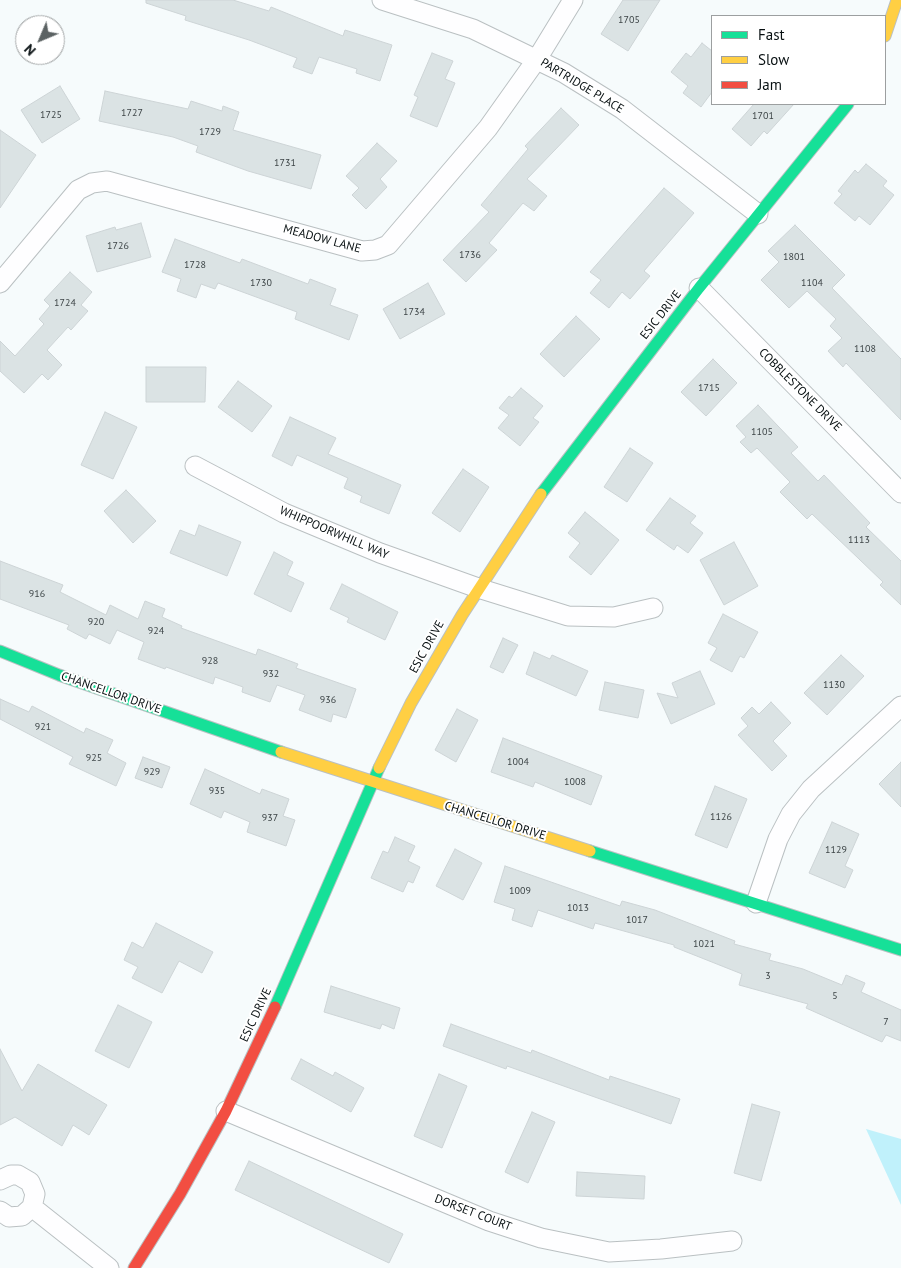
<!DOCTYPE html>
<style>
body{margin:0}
#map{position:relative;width:901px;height:1268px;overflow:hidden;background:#f6fbfc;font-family:"PT Sans",sans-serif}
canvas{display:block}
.legend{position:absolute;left:711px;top:15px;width:175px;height:90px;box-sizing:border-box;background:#fff;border:1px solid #9c9fa0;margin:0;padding:6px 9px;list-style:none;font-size:15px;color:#070f11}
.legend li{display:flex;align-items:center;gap:10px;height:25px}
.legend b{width:25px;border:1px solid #9c9fa0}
.north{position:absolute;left:15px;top:15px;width:50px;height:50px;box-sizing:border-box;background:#fff;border:1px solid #9c9fa0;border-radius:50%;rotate:225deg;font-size:14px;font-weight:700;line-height:20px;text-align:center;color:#070f11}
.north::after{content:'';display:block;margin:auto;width:18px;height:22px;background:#5b6263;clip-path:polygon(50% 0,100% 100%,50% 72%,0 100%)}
</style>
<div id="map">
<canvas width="901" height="1268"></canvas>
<ul class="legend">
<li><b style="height:6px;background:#16e098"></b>Fast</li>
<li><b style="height:6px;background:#ffcf43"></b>Slow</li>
<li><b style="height:6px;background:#f24e42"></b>Jam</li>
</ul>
<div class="north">N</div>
</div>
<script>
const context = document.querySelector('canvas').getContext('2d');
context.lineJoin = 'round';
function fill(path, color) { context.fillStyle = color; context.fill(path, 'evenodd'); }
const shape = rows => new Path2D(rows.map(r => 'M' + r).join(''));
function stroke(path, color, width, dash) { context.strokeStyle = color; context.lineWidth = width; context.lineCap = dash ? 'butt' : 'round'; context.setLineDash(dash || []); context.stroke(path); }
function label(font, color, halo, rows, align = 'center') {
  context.font = font + ' "PT Sans",sans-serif'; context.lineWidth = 4; context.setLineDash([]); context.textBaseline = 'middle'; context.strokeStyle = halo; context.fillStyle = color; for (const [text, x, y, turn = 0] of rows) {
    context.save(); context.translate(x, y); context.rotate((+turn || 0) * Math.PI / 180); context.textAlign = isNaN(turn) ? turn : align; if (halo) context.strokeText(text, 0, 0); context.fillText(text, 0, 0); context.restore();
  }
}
fill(shape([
 [866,1129,901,1139,901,1205]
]), '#c0f1fb');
const building = shape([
 [146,0,233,0,269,11,271,7,343,36,345,30,392,45,380,81,356,73,357,69,319,57,312,74,293,67,297,58,249,40,185,20,186,16,146,3,146,0],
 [623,0,660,0,628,51,601,34,623,0],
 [702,43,712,51,712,92,701,107,683,93,688,86,671,72,686,53,691,57,702,43],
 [432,53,453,61,445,79,455,83,437,127,410,116,418,97,414,95,432,53],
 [60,86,80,119,42,143,21,110,60,86],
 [105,91,188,109,191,101,222,111,223,106,239,112,233,130,321,155,311,189,248,171,196,152,198,146,173,137,99,121,105,91],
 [754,104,794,104,767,134,764,131,751,146,732,129,754,104],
 [561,108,579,125,527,179,547,196,534,211,523,203,489,243,497,250,466,282,443,260,489,212,481,205,528,149,525,146,561,108],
 [0,130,36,155,0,208,0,130],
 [377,143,397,161,380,179,387,187,366,209,352,195,359,188,346,176,377,143],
 [866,164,887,181,883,186,894,195,870,225,859,216,855,221,834,203,842,194,838,191,855,170,858,173,866,164],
 [664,188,694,213,644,271,650,276,630,299,622,292,609,308,590,293,601,280,590,272,664,188],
 [141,223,151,257,97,272,86,236,115,227,116,230,141,223],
 [795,225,845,275,832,288,901,359,901,420,846,363,843,367,828,351,842,338,830,326,836,319,807,291,789,308,761,280,779,262,768,251,795,225],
 [175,239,240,263,242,259,308,284,310,279,336,289,330,305,358,315,349,340,295,319,297,312,218,283,215,289,201,284,196,298,177,291,181,279,162,272,175,239],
 [70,272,92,292,81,305,88,311,71,330,68,327,47,350,62,365,48,380,42,374,24,393,0,371,0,341,15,356,44,324,39,319,50,306,44,300,70,272],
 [428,283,445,314,400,339,383,309,428,283],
 [576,316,600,339,564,377,540,354,576,316],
 [713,359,737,383,706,416,681,392,713,359],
 [146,367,206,367,205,402,146,402,146,367],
 [238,381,272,406,252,432,218,407,238,381],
 [521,388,543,406,533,418,539,422,520,446,498,428,509,415,499,408,509,396,512,398,521,388],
 [758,405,798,447,791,453,818,481,824,475,870,523,866,527,901,561,901,605,880,585,883,582,812,514,807,519,780,492,790,482,757,448,751,453,740,442,746,437,736,426,758,405],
 [105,412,137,427,113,479,81,465,105,412],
 [290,417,336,438,328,454,401,485,389,514,360,502,362,496,344,488,348,478,297,455,292,466,272,456,290,417],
 [630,448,653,463,627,502,604,487,630,448],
 [463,469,489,487,460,532,432,513,463,469],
 [126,490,156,521,133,543,104,511,126,490],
 [670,498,696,516,690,523,703,533,688,553,677,545,674,550,646,530,670,498],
 [585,512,619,540,591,575,569,557,580,543,568,533,585,512],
 [199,525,241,542,227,576,170,553,180,530,195,536,199,525],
 [734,542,758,586,724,605,700,560,734,542],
 [274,552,293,562,287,575,304,583,291,612,254,594,274,552],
 [0,561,63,585,60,592,106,615,110,605,138,619,145,601,165,609,162,617,182,626,181,628,256,655,258,649,298,664,296,668,356,689,346,718,333,714,331,722,299,710,305,695,277,685,270,702,242,692,243,687,215,677,213,684,166,667,165,669,138,659,144,642,117,630,110,644,89,634,86,639,67,629,69,625,0,599,0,561],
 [342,584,398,612,385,640,347,622,349,618,330,609,342,584],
 [723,614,758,632,744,658,740,656,732,672,710,660,717,648,708,643,723,614],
 [503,638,518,645,503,673,490,667,503,638],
 [534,652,550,659,552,655,588,671,576,696,526,674,534,652],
 [841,655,864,676,827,715,804,693,841,655],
 [700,671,715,704,671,724,657,693,678,698,672,683,700,671],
 [605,682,644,690,638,718,599,710,605,682],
 [0,699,29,712,32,706,84,733,86,728,113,740,107,753,126,763,116,786,69,764,73,757,0,719,0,699],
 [771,702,791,723,773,741,787,756,772,771,738,735,748,726,741,718,752,707,759,714,771,702],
 [457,709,478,720,456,762,435,750,457,709],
 [503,738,602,776,591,805,535,782,533,787,491,772,503,738],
 [143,757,170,767,162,788,135,778,143,757],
 [901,762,901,807,879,784,901,762],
 [205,769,260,794,262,789,289,799,283,816,295,820,286,846,247,832,250,822,224,811,221,818,190,804,205,769],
 [715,786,747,799,727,848,695,835,715,786],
 [832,822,859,834,845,866,853,870,845,888,809,873,832,822],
 [395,837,415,846,408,861,420,867,413,883,408,881,403,892,371,878,383,851,388,853,395,837],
 [455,849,482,863,463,900,436,886,455,849],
 [505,866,620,906,622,901,655,910,735,941,734,944,771,954,769,960,803,969,842,985,846,975,865,983,861,992,901,1010,901,1041,886,1035,882,1042,806,1008,808,1004,739,985,742,974,674,947,674,945,595,923,593,929,538,910,532,927,512,920,515,909,494,902,505,866],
 [156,923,213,952,202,973,179,961,162,993,132,978,138,967,124,960,132,942,143,948,156,923],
 [331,986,400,1008,394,1029,382,1024,380,1029,324,1012,331,986],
 [118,1005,152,1022,129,1068,95,1051,118,1005],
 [451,1024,531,1053,532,1050,609,1080,610,1076,680,1099,671,1124,507,1066,506,1069,443,1046,451,1024],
 [0,1049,22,1091,38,1064,107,1105,89,1135,73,1125,62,1146,15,1117,0,1125,0,1049],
 [301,1059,333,1076,335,1072,364,1088,351,1112,291,1079,301,1059],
 [439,1074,467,1086,442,1148,414,1136,439,1074],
 [752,1104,780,1112,761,1181,734,1173,752,1104],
 [532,1112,555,1122,528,1183,505,1172,532,1112],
 [249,1161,403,1234,389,1263,235,1190,249,1161],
 [577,1172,645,1176,644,1199,576,1196,577,1172]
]);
fill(building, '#dbe3e4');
stroke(building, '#cdd4d6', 1);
const street = shape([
 [382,0,473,29,564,73,622,109,758,214],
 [0,283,78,190,92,183,107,181,362,251,375,250,388,245,488,128,537,59,573,0],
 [699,288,901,493],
 [195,466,284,513,380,553,478,588,568,616,614,617,653,608],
 [756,903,778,839,791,814,811,789,901,706],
 [226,1111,489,1221,541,1238,609,1252,661,1249,732,1241],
 [0,1180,11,1175,18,1175,30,1182,35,1194,32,1207,22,1216,9,1217,0,1211],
 [32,1207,109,1268]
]);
const fast = shape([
 [541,494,699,288,848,104],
 [0,651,59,675,281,752],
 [590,851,901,950],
 [275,1007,379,768]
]);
const slow = shape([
 [885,36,897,0],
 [281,752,590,851],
 [379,768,411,703,462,615,541,494]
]);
const jam = shape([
 [134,1268,180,1194,226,1111,275,1007]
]);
stroke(street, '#bac0c2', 21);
stroke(fast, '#bac0c2', 13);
stroke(slow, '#bac0c2', 13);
stroke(jam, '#bac0c2', 13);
stroke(street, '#fefeff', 19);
stroke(fast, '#16e098', 11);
stroke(slow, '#ffcf43', 11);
stroke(jam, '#f24e42', 11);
label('10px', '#3d4547', null, [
 ["1705",629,20],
 ["1727",132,113],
 ["1725",51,115],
 ["1701",763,116],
 ["1729",210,132],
 ["1731",285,163],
 ["1726",118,246],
 ["1736",470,255],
 ["1801",794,257],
 ["1728",195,265],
 ["1730",261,283],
 ["1104",812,283],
 ["1724",65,303],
 ["1734",414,312],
 ["1108",865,349],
 ["1715",709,388],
 ["1105",762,432],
 ["1113",859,540],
 ["916",37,594],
 ["920",96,622],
 ["924",156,631],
 ["928",210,661],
 ["932",271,674],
 ["1130",834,685],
 ["936",328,700],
 ["921",43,727],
 ["925",94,758],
 ["1004",518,762],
 ["929",152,772],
 ["1008",575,782],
 ["935",217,791],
 ["1126",721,817],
 ["937",270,818],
 ["1129",836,850],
 ["1009",520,891],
 ["1013",578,908],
 ["1017",637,920],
 ["1021",704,944],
 ["3",768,976],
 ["5",835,996],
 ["7",886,1022]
]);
label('12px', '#070f11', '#fff', [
 ["PARTRIDGE PLACE",582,86,31],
 ["MEADOW LANE",322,239,15],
 ["ESIC DRIVE",661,315,-52],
 ["COBBLESTONE DRIVE",800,390,45],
 ["WHIPPOORWHILL WAY",334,533,23],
 ["ESIC DRIVE",427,647,-61],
 ["CHANCELLOR DRIVE",111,693,19],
 ["CHANCELLOR DRIVE",495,821,17],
 ["ESIC DRIVE",256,1015,-65],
 ["DORSET COURT",473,1213,21]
]);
</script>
